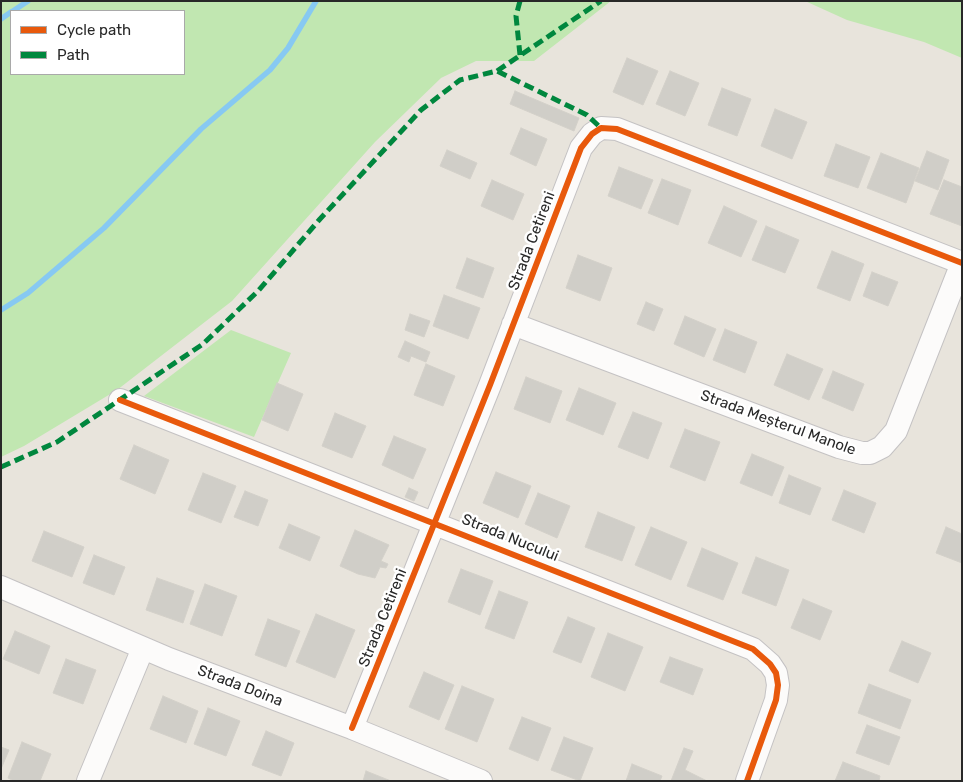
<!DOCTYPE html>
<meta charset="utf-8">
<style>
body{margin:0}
#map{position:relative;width:963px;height:782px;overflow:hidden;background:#e8e4dc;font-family:Rubik,sans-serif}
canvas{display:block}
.frame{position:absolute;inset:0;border:2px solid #282828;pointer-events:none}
.legend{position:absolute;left:10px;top:10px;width:175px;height:65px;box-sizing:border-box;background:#fff;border:1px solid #a9a9a9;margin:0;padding:6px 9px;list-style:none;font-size:15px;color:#282828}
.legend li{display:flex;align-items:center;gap:10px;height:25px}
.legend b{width:25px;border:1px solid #a9a9a9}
</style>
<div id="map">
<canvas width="963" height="782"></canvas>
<div class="frame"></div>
<ul class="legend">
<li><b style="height:6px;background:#e8590c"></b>Cycle path</li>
<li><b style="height:6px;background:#00873e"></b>Path</li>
</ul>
</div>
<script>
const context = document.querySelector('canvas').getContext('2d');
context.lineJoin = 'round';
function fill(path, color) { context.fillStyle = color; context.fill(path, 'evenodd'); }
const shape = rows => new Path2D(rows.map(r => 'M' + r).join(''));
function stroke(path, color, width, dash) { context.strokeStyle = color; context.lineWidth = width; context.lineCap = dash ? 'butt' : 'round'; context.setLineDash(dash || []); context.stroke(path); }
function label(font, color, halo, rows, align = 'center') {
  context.font = font + ' Rubik,sans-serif'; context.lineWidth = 5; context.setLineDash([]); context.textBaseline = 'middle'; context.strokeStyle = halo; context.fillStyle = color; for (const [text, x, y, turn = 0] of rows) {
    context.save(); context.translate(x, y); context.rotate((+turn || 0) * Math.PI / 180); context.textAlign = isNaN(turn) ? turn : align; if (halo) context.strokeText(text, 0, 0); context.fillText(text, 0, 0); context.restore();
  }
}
fill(shape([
 [1,1,611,1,534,61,476,61,441,78,375,142,232,301,117,390,24,446,1,457],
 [11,11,184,11,184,74,11,74],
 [805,1,962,1,962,58,924,42,847,20],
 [231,330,291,353,254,437,144,396]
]), '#c1e7b1');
stroke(shape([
 [13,11,28,1],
 [1,19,11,12],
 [1,310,28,293,104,228,201,129,270,70,288,48,316,1]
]), '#87c9f2', 5.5);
const building = shape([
 [627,58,658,71,643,105,613,92,627,58],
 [670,71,699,83,685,116,656,104,670,71],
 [722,88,751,99,737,136,708,125,722,88],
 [515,91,579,118,574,131,510,104,515,91],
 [775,109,807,122,792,159,761,146,775,109],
 [521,128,547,139,536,166,510,154,521,128],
 [836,144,870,157,858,188,824,176,836,144],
 [447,150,477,163,470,179,440,166,447,150],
 [927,151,949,160,938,190,915,181,927,151],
 [881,153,919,168,906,203,867,188,881,153],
 [619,167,653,180,641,209,608,196,619,167],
 [662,179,691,190,678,225,648,213,662,179],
 [492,180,524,194,513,220,481,206,492,180],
 [944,180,962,187,962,226,930,214,944,180],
 [724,206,757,221,741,257,708,243,724,206],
 [766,226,799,240,785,273,752,260,766,226],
 [832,251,864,264,850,301,817,288,832,251],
 [578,255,612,268,600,301,566,288,578,255],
 [467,258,494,268,483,298,456,288,467,258],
 [872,272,898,282,888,306,863,296,872,272],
 [444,295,480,308,468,339,433,326,444,295],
 [646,302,663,309,654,331,637,324,646,302],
 [410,314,430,321,424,337,405,330,410,314],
 [685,316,716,329,704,357,674,344,685,316],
 [725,329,757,342,745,373,713,360,725,329],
 [405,341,430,352,426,362,411,356,409,362,398,357,405,341],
 [787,354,823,369,809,400,774,385,787,354],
 [426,364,455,376,443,406,414,395,426,364],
 [833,371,864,384,853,411,822,398,833,371],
 [526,377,562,391,550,423,514,409,526,377],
 [277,383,303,394,288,431,262,420,277,383],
 [579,388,616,403,603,435,566,420,579,388],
 [633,412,662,423,648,459,618,447,633,412],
 [335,413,366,426,352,458,322,446,335,413],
 [685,429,720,442,705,481,670,467,685,429],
 [394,436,426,449,413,479,382,465,394,436],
 [134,445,169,460,155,494,120,479,134,445],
 [752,454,784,467,772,496,740,483,752,454],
 [496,472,531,486,518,518,483,503,496,472],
 [203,473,236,486,221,523,188,510,203,473],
 [789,475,821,488,810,515,779,503,789,475],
 [409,488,418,492,414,501,405,497,409,488],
 [844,490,876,503,864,533,832,520,844,490],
 [245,491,268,500,258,526,234,517,245,491],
 [538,493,570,506,557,538,525,524,538,493],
 [598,512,635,527,622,561,585,547,598,512],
 [289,524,320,537,310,561,279,548,289,524],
 [651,527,687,542,671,580,635,565,651,527],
 [946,527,962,534,962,563,936,553,946,527],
 [355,530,389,545,381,561,388,564,386,568,380,567,375,578,358,574,340,566,355,530],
 [44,531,84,547,72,577,32,561,44,531],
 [702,548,738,563,723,600,687,586,702,548],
 [94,555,125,567,114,595,83,583,94,555],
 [756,557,789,570,776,606,742,593,756,557],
 [461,569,493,581,480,615,448,602,461,569],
 [157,578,194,591,183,623,146,610,157,578],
 [205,584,237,596,222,636,190,624,205,584],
 [499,591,528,602,514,639,485,628,499,591],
 [803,599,832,611,820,640,791,628,803,599],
 [316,614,355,630,335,678,296,662,316,614],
 [568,617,595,628,581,663,553,652,568,617],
 [268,619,300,631,286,667,255,655,268,619],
 [15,631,50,646,39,674,3,659,15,631],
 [608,633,643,647,625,691,591,677,608,633],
 [902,641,931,653,918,683,889,671,902,641],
 [670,657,703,669,693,695,660,682,670,657],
 [66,659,96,670,83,704,53,693,66,659],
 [424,672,454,685,439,720,409,707,424,672],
 [869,684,911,700,900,729,858,713,869,684],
 [462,686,494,699,477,742,445,729,462,686],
 [163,696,198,711,186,743,150,729,163,696],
 [208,708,240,721,226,756,194,744,208,708],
 [522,717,551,728,538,761,509,749,522,717],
 [867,725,900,737,889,765,856,753,867,725],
 [266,731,294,743,281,776,252,765,266,731],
 [564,737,593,748,580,781,551,770,564,737],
 [22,742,51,754,40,781,14,781,8,778,22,742],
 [1,747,9,750,1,769,1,747],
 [684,748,693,751,685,770,707,781,671,781,684,748],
 [843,762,880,776,879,781,835,781,843,762],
 [632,764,662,776,660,781,626,781,632,764],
 [366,771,391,781,363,781,366,771]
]);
fill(building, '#d0cec8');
stroke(building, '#d3d0c9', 1);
const minor = shape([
 [513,324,839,447,862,453,870,453,882,447,896,431,962,263],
 [120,400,753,649,770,664,776,673,778,685,776,700,747,781],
 [1,587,169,659,352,728,481,781],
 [352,728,490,385,581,148,592,134,601,128,617,129,962,263],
 [88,781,143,648]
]);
stroke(minor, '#c4c2c3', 24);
stroke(minor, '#fcfbfa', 22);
stroke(shape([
 [520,1,516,16,520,55],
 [497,71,601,1],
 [1,467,57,442,203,344,259,290,320,219,421,110,460,80,497,71,587,115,601,128]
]), '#00873e', 5, [10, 5]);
stroke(shape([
 [120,400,753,649,770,664,776,673,778,685,776,700,747,781],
 [352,728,490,385,581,148,592,134,601,128,617,129,962,263]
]), '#e8590c', 6);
label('15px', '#282828', '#fff', [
 ["Strada Cetireni",532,241,-69],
 ["Strada Meșterul Manole",778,423,20],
 ["Strada Nucului",510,538,22],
 ["Strada Cetireni",383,618,-68],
 ["Strada Doina",240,686,21]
]);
</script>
